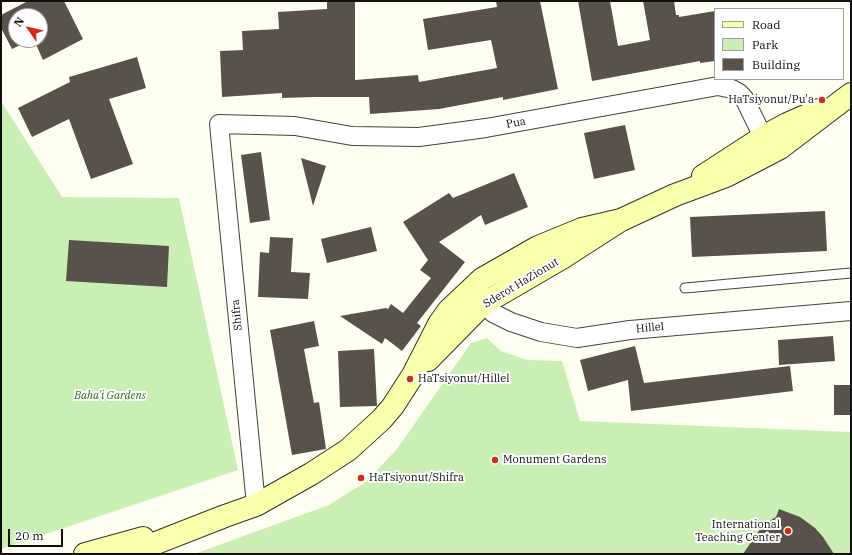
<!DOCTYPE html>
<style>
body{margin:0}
#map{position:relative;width:852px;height:555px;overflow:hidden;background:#fffff1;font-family:"IBM Plex Serif",serif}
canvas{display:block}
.frame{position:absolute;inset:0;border:2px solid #0f0f0f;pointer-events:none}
.legend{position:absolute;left:714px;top:8px;width:130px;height:72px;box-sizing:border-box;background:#fff;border:1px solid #9f9f9f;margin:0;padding:5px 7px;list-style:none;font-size:12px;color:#0f0f0f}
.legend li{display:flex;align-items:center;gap:8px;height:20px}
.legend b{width:20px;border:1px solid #9f9f9f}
.north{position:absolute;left:8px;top:8px;width:40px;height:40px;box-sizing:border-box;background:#fff;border:1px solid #9f9f9f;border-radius:50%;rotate:304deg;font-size:11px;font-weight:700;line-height:16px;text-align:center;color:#0f0f0f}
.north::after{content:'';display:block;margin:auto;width:14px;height:18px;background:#d02c16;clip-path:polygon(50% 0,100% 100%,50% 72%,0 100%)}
.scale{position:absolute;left:8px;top:529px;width:55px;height:18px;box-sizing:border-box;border:2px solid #0f0f0f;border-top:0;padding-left:5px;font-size:12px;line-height:14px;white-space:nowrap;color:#0f0f0f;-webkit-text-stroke:3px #fff;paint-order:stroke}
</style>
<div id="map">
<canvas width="852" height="555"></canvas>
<div class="frame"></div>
<ul class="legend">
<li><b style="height:5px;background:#faffac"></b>Road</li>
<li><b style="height:11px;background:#caefb5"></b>Park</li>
<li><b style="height:11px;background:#59524a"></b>Building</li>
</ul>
<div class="north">N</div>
<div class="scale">20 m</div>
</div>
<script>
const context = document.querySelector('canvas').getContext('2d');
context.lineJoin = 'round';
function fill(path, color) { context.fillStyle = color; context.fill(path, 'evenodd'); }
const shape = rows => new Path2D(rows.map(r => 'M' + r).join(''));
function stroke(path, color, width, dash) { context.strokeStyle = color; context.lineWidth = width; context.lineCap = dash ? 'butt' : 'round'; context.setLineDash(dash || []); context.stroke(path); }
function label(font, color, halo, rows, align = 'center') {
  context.font = font + ' "IBM Plex Serif",serif'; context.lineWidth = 4; context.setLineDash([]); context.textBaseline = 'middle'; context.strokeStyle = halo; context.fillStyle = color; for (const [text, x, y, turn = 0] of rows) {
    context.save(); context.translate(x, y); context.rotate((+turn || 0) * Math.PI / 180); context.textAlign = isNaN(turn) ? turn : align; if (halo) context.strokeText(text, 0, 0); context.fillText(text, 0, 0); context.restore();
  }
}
fill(shape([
 [1,101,62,197,179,198,238,470,1,549],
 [487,338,501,351,527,360,562,361,580,421,851,432,851,554,194,554,329,505,367,481,397,449,471,343]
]), '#caefb5');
fill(shape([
 [28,1,64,1,83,39,43,60,34,40,40,40,40,16,16,16,16,40,31,40,12,49,1,28,1,15],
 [327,1,355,1,355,80,418,75,419,82,497,68,491,40,428,50,423,19,497,7,496,1,540,1,558,89,503,100,503,97,439,109,370,114,369,97,315,97,282,98,282,93,222,97,220,51,243,50,242,31,279,29,278,12,327,9],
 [578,1,610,1,618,46,650,40,643,1,674,1,676,15,679,15,679,17,715,11,715,61,700,63,700,61,592,81],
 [137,57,146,88,109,99,133,164,91,179,69,119,32,137,18,108,70,82,69,77],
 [625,125,635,170,594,179,584,133],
 [261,152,270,220,250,223,241,155],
 [301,158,326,166,313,206],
 [514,173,528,207,485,225,481,215,439,242,465,262,417,323,421,326,402,351,385,338,382,344,340,316,386,308,388,309,391,304,403,313,431,278,420,270,428,260,403,222,449,193,453,198],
 [825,211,827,251,692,257,690,217],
 [371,227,377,251,327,263,321,239],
 [270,237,293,238,291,272,310,273,308,299,258,297,260,252,269,253],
 [69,240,169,246,167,287,66,281],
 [314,321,319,346,304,349,314,403,319,402,326,449,292,455,270,330],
 [833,336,835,361,779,365,778,340],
 [635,346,644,383,790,366,793,391,631,411,628,380,588,391,580,360],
 [374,349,377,406,340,407,338,351],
 [834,385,851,385,851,415,834,415],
 [779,509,800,517,815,528,823,537,834,554,743,554,763,525,776,517]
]), '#59524a');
const lane = shape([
 [685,288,851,273]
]);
const street = shape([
 [478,293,481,300,493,313,511,322,541,332,577,338,630,330,851,311],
 [256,505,219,124,295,126,352,136,419,137,486,128,718,86,732,89,739,93,744,98,763,137,772,145]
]);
const secondary = shape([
 [703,176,763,137,787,124,819,110],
 [428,360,483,304,562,258,621,220,675,195,726,176,780,148,851,94],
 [85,554,143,538],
 [128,554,225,516,256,505,311,474,348,450,382,419,393,406,413,375,439,324,449,310,482,279,538,247,582,229,621,220]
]);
stroke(lane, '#424242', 11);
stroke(street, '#424242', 20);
stroke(secondary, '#313131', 24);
stroke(lane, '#fff', 9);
stroke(street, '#fff', 18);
stroke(secondary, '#faffac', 22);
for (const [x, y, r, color] of [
 [822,100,4,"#d02c16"],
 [410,379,4,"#d02c16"],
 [495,460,4,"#d02c16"],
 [361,478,4,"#d02c16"],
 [788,531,4,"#d02c16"]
]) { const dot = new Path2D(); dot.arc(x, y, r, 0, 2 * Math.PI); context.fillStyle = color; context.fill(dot); stroke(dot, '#fff', 1.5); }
label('11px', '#0f0f0f', '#fff', [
 ["HaTsiyonut/Pu'a",814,100,"right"],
 ["HaTsiyonut/Hillel",418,379],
 ["Monument Gardens",503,460],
 ["HaTsiyonut/Shifra",369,478],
 ["International",780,525,"right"],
 ["Teaching Center",780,538,"right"]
], 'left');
label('11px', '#0f0f0f', '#fff', [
 ["Pua",516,123,-10],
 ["Sderot HaZionut",521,283,-31],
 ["Shifra",237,315,-96],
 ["Hillel",650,328,-5]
]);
label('italic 11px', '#1b6f17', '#fff', [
 ["Baha'i Gardens",110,396]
]);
</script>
